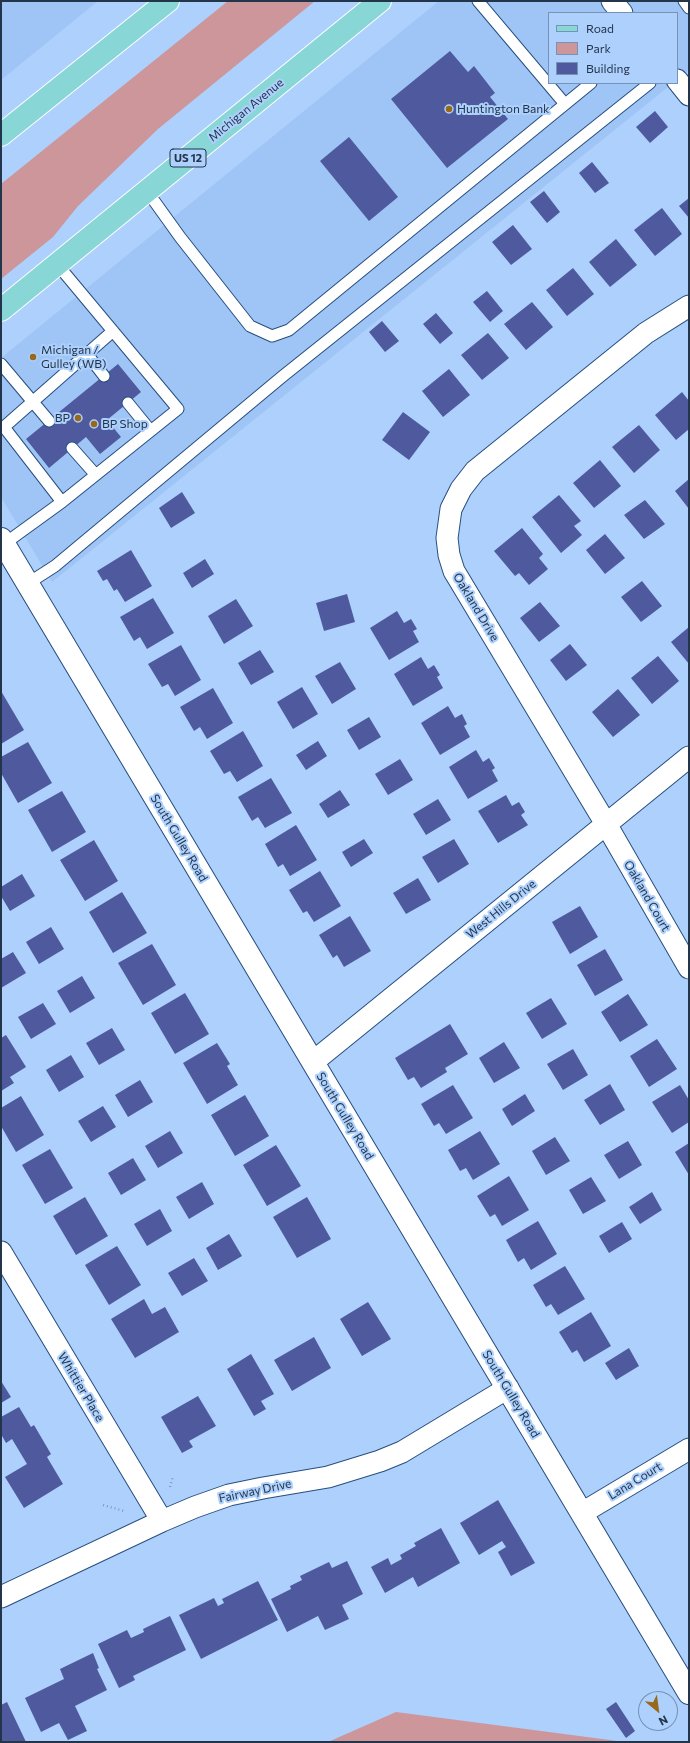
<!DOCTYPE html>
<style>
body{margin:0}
#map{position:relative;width:690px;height:1743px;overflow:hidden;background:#add0fc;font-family:Commissioner,sans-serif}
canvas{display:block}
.frame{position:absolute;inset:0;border:2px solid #23354b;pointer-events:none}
.legend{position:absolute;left:548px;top:12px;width:130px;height:72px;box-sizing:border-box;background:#add0fc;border:1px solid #7692b5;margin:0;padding:5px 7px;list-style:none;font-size:12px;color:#23354b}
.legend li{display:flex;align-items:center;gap:8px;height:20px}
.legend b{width:20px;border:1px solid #7692b5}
.north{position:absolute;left:638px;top:1691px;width:40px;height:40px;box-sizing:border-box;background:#add0fc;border:1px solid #7692b5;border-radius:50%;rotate:151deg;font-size:11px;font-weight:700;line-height:16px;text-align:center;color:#23354b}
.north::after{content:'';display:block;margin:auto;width:14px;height:18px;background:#99691b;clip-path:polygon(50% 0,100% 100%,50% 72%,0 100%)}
</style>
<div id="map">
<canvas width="690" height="1743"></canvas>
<div class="frame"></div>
<ul class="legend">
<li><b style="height:5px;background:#88d6d5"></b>Road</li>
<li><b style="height:11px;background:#cc969a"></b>Park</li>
<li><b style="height:11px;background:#4e5a9d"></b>Building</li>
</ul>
<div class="north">N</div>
</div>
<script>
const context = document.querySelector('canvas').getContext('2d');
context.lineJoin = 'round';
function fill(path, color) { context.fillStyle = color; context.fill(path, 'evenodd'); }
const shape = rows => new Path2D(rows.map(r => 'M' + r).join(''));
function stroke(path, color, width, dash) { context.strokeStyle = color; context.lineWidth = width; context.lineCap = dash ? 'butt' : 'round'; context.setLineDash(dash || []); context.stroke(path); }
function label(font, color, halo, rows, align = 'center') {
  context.font = font + ' Commissioner,sans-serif'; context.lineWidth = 4; context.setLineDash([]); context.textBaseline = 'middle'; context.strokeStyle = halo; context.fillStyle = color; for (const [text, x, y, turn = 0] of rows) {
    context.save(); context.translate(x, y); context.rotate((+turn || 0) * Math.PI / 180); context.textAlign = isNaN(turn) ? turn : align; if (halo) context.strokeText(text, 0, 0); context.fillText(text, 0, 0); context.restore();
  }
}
fill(shape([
 [1,1,98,1,1,80],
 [439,1,689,1,689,70,677,80,677,13,549,13,549,83,673,83,52,582,1,497,1,358]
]), '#9ec5f6');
fill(shape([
 [228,1,315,1,158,129,78,206,53,237,1,279,1,184],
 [396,1712,625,1742,328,1742]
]), '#cc969a');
fill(shape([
 [450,51,468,72,474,66,495,93,490,97,508,119,447,168,391,99],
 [655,111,668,127,650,143,636,127],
 [349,137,398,197,369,221,320,161],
 [592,162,609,183,595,193,579,173],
 [544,191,560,212,547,223,530,202],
 [689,198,689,218,679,206],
 [662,208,682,234,655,256,634,230],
 [513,225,532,249,511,265,492,242],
 [616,239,637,265,610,287,589,262],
 [573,268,594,294,567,316,546,290],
 [487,291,503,311,490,322,473,302],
 [532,302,553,327,526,350,504,324],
 [436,313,453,333,440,344,423,324],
 [382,321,399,341,385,352,369,332],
 [488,333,509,358,482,380,461,355],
 [118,364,141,392,107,420,121,437,100,454,86,437,49,468,26,439],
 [449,369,470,395,443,417,422,391],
 [682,392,689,401,689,429,676,440,655,415],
 [403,412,430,432,409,460,382,440],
 [639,425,660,450,634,473,612,447],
 [600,460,621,486,594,508,573,483],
 [689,479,689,509,675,491],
 [182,492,195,513,171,528,159,508],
 [559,495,581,521,574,526,582,535,561,553,532,517],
 [645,500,665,524,644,539,624,515],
 [522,528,543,554,539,558,548,569,529,585,519,573,515,576,494,551],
 [605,534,625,558,605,574,586,550],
 [131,550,152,586,125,602,117,589,114,591,107,579,103,581,97,571],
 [205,559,214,574,192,588,183,573],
 [642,581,662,606,641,622,621,597],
 [347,594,355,622,324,631,316,603],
 [153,598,174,633,147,649,140,637,134,641,120,617],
 [236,599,253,626,224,644,208,616],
 [540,602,560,626,539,642,520,618],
 [397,611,404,623,411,619,417,629,413,631,419,642,389,660,370,628],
 [689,627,689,664,671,642],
 [570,644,587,665,566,681,550,660],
 [181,645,201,680,175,696,168,684,162,687,148,664],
 [260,650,274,672,251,685,238,663],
 [658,656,679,681,652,704,631,678],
 [421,657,428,669,434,665,440,675,437,677,443,688,413,706,394,674],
 [340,662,356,689,332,704,315,676],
 [302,687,318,714,293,729,277,702],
 [213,688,233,723,207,739,200,727,194,731,180,707],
 [618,689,640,715,613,737,592,712],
 [1,691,24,730,1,744],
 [448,706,455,718,462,714,467,724,464,726,470,737,440,755,421,723],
 [369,717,381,737,359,750,347,730],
 [243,731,263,766,237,782,230,771,224,774,210,751],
 [318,741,327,756,306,770,296,755],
 [28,742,52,783,18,803,1,773,1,757],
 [476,750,483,762,489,758,495,768,492,770,498,781,468,799,449,767],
 [400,759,413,780,388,795,375,774],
 [271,778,292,813,265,828,258,817,252,821,238,797],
 [340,790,350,805,328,818,319,804],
 [62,791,86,832,52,852,28,810],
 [506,795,512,806,519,802,525,812,521,815,528,825,498,843,478,811],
 [438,799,451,820,426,835,413,814],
 [296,825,317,860,290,876,283,864,278,867,265,844],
 [364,839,373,853,351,867,342,852],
 [454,839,469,864,438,883,422,857],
 [94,840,118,881,85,901,60,860],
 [320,871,341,906,314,922,307,911,303,913,289,890],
 [22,874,35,896,10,911,1,896,1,887],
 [418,878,431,900,406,914,393,893],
 [122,892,147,933,113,953,89,912],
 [580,906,598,937,570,954,552,922],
 [350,916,371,951,344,967,337,955,333,958,319,935],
 [51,927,64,949,39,964,26,942],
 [152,944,176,985,143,1005,118,963],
 [605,949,623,980,595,996,577,965],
 [13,952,26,973,1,988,1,959],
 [82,976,95,998,70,1013,57,991],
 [185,993,209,1034,175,1054,151,1013],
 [628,994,648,1025,620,1042,601,1012],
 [551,998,567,1024,542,1039,526,1013],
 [43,1003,56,1024,31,1039,18,1017],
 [450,1024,468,1054,445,1068,447,1072,421,1088,414,1077,408,1080,395,1058],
 [112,1028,125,1050,99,1065,86,1043],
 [6,1035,26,1067,10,1077,14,1083,1,1091,1,1038],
 [657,1039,677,1069,649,1087,630,1056],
 [504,1042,520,1068,494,1083,479,1058],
 [217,1043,230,1064,227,1066,238,1085,207,1104,183,1063],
 [573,1049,588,1075,563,1090,547,1064],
 [71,1055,84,1077,59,1092,46,1070],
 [140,1080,153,1102,128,1117,115,1095],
 [610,1084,625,1110,600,1125,584,1100],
 [453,1085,473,1118,446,1134,439,1123,434,1126,421,1104],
 [680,1085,689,1100,689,1122,672,1133,652,1102],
 [525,1094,535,1111,512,1126,502,1109],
 [245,1095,269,1136,235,1156,211,1115],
 [21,1096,44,1135,16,1152,1,1126,1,1108],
 [103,1106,116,1127,91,1142,78,1121],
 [170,1131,183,1153,158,1168,145,1146],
 [480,1131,500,1164,473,1180,466,1168,460,1171,448,1150],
 [555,1137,570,1161,546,1175,532,1151],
 [628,1141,642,1165,619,1179,604,1155],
 [689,1143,689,1175,675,1152],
 [276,1145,301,1186,267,1206,243,1165],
 [50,1149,73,1188,45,1204,22,1165],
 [133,1158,146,1180,121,1195,108,1173],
 [509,1176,529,1210,502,1226,495,1214,490,1217,477,1196],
 [591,1177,606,1201,583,1214,569,1190],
 [202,1182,214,1204,189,1219,176,1197],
 [652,1192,662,1210,640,1224,629,1207],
 [85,1197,108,1236,76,1255,53,1216],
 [307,1197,331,1239,297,1258,273,1217],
 [160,1209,172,1231,147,1246,134,1224],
 [538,1221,557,1254,531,1270,524,1258,518,1262,506,1240],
 [622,1222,632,1239,609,1253,599,1236],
 [229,1234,242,1256,218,1270,206,1248],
 [117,1246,141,1285,109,1305,85,1265],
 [194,1258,208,1281,182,1296,168,1273],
 [565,1266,585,1299,558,1315,551,1304,546,1307,533,1285],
 [144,1299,152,1314,165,1307,179,1332,135,1358,111,1319],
 [368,1302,391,1339,362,1356,340,1319],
 [591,1312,611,1346,584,1362,577,1350,572,1353,559,1332],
 [314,1337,331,1368,292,1391,274,1360],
 [629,1348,639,1366,616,1380,605,1363],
 [251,1354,274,1394,261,1401,266,1409,254,1416,227,1369],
 [1,1381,11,1397,1,1403],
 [198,1396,216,1426,189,1441,193,1447,182,1453,161,1417],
 [19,1407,31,1427,34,1425,51,1454,47,1457,63,1484,24,1508,5,1477,27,1464,12,1439,6,1443,1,1434,1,1417],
 [498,1500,535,1563,511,1576,498,1552,506,1547,502,1541,479,1555,460,1523],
 [441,1528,460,1563,418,1587,413,1577,385,1593,371,1567,388,1558,391,1565,402,1559,400,1555,416,1546,414,1543],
 [347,1561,363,1594,342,1605,349,1619,325,1630,318,1616,287,1632,271,1599,291,1589,290,1586,302,1580,300,1576,329,1562,332,1568],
 [258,1581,278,1620,201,1659,179,1615,214,1598,218,1606,224,1603,222,1599],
 [170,1616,186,1650,133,1676,135,1680,119,1688,98,1644,127,1630,131,1638,144,1632,143,1629],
 [93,1653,99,1668,97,1669,107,1690,75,1706,87,1731,68,1740,59,1723,41,1732,25,1698,64,1679,60,1669],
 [7,1702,26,1742,1,1742,1,1705],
 [616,1702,635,1731,626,1738,606,1709]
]), '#4e5a9d');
const service = shape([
 [478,1,565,104],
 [684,1,689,8],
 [147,191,180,237,250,326,272,336,289,330,591,83],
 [87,354,104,376],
 [1,364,49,421],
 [128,403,150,430],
 [72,448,95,474],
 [62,502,4,427,113,331],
 [4,544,62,502,178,409,57,264],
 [27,584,55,566,283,376,650,83]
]);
const minor = shape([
 [612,1,622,13],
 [677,80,689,95],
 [689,306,646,333,475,471,461,489,451,509,447,538,449,555,454,571,606,824,689,968],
 [313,1062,689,757],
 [1,1252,162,1521],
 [582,1513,689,1449],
 [1,1597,162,1521,195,1507,229,1495,263,1488,328,1477,380,1461,402,1452,508,1388]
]);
const tertiary = shape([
 [1,539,689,1693]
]);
const primary = shape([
 [1,135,168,1],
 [1,310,380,1]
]);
stroke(service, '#274e7e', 13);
stroke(minor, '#274e7e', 23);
stroke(tertiary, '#274e7e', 24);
stroke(primary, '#fff', 24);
stroke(shape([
 [170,1487,173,1476],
 [103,1505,124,1511]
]), '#7f9cc0', 2.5, [1, 3]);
stroke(service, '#fff', 11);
stroke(minor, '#fff', 21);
stroke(tertiary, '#fff', 22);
stroke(primary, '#88d6d5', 22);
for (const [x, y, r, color] of [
 [449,109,4,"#99691b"],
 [33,357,4,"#99691b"],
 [78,418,4,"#99691b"],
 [94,424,4,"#99691b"]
]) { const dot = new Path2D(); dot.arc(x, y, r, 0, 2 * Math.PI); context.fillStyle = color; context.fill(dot); stroke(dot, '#add0fc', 1.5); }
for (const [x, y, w] of [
 [188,158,36]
]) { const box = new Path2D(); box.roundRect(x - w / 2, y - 9, w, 18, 3); context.fillStyle = '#add0fc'; context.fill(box); stroke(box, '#23354b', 1); }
label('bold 11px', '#23354b', null, [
 ["US 12",188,158]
]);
label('12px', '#23354b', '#add0fc', [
 ["Huntington Bank",457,109],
 ["Michigan /",41,350],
 ["Gulley (WB)",41,364],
 ["BP",70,418,"right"],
 ["BP Shop",102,424]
], 'left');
label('12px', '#23354b', '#add0fc', [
 ["Michigan Avenue",246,110,-39],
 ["Oakland Drive",476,607,59],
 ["South Gulley Road",179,838,59],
 ["Oakland Court",647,896,60],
 ["West Hills Drive",501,909,-39],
 ["South Gulley Road",345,1116,59],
 ["Whittier Place",81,1387,59],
 ["South Gulley Road",511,1394,59],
 ["Lana Court",635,1481,-31],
 ["Fairway Drive",255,1491,-12]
]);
</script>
